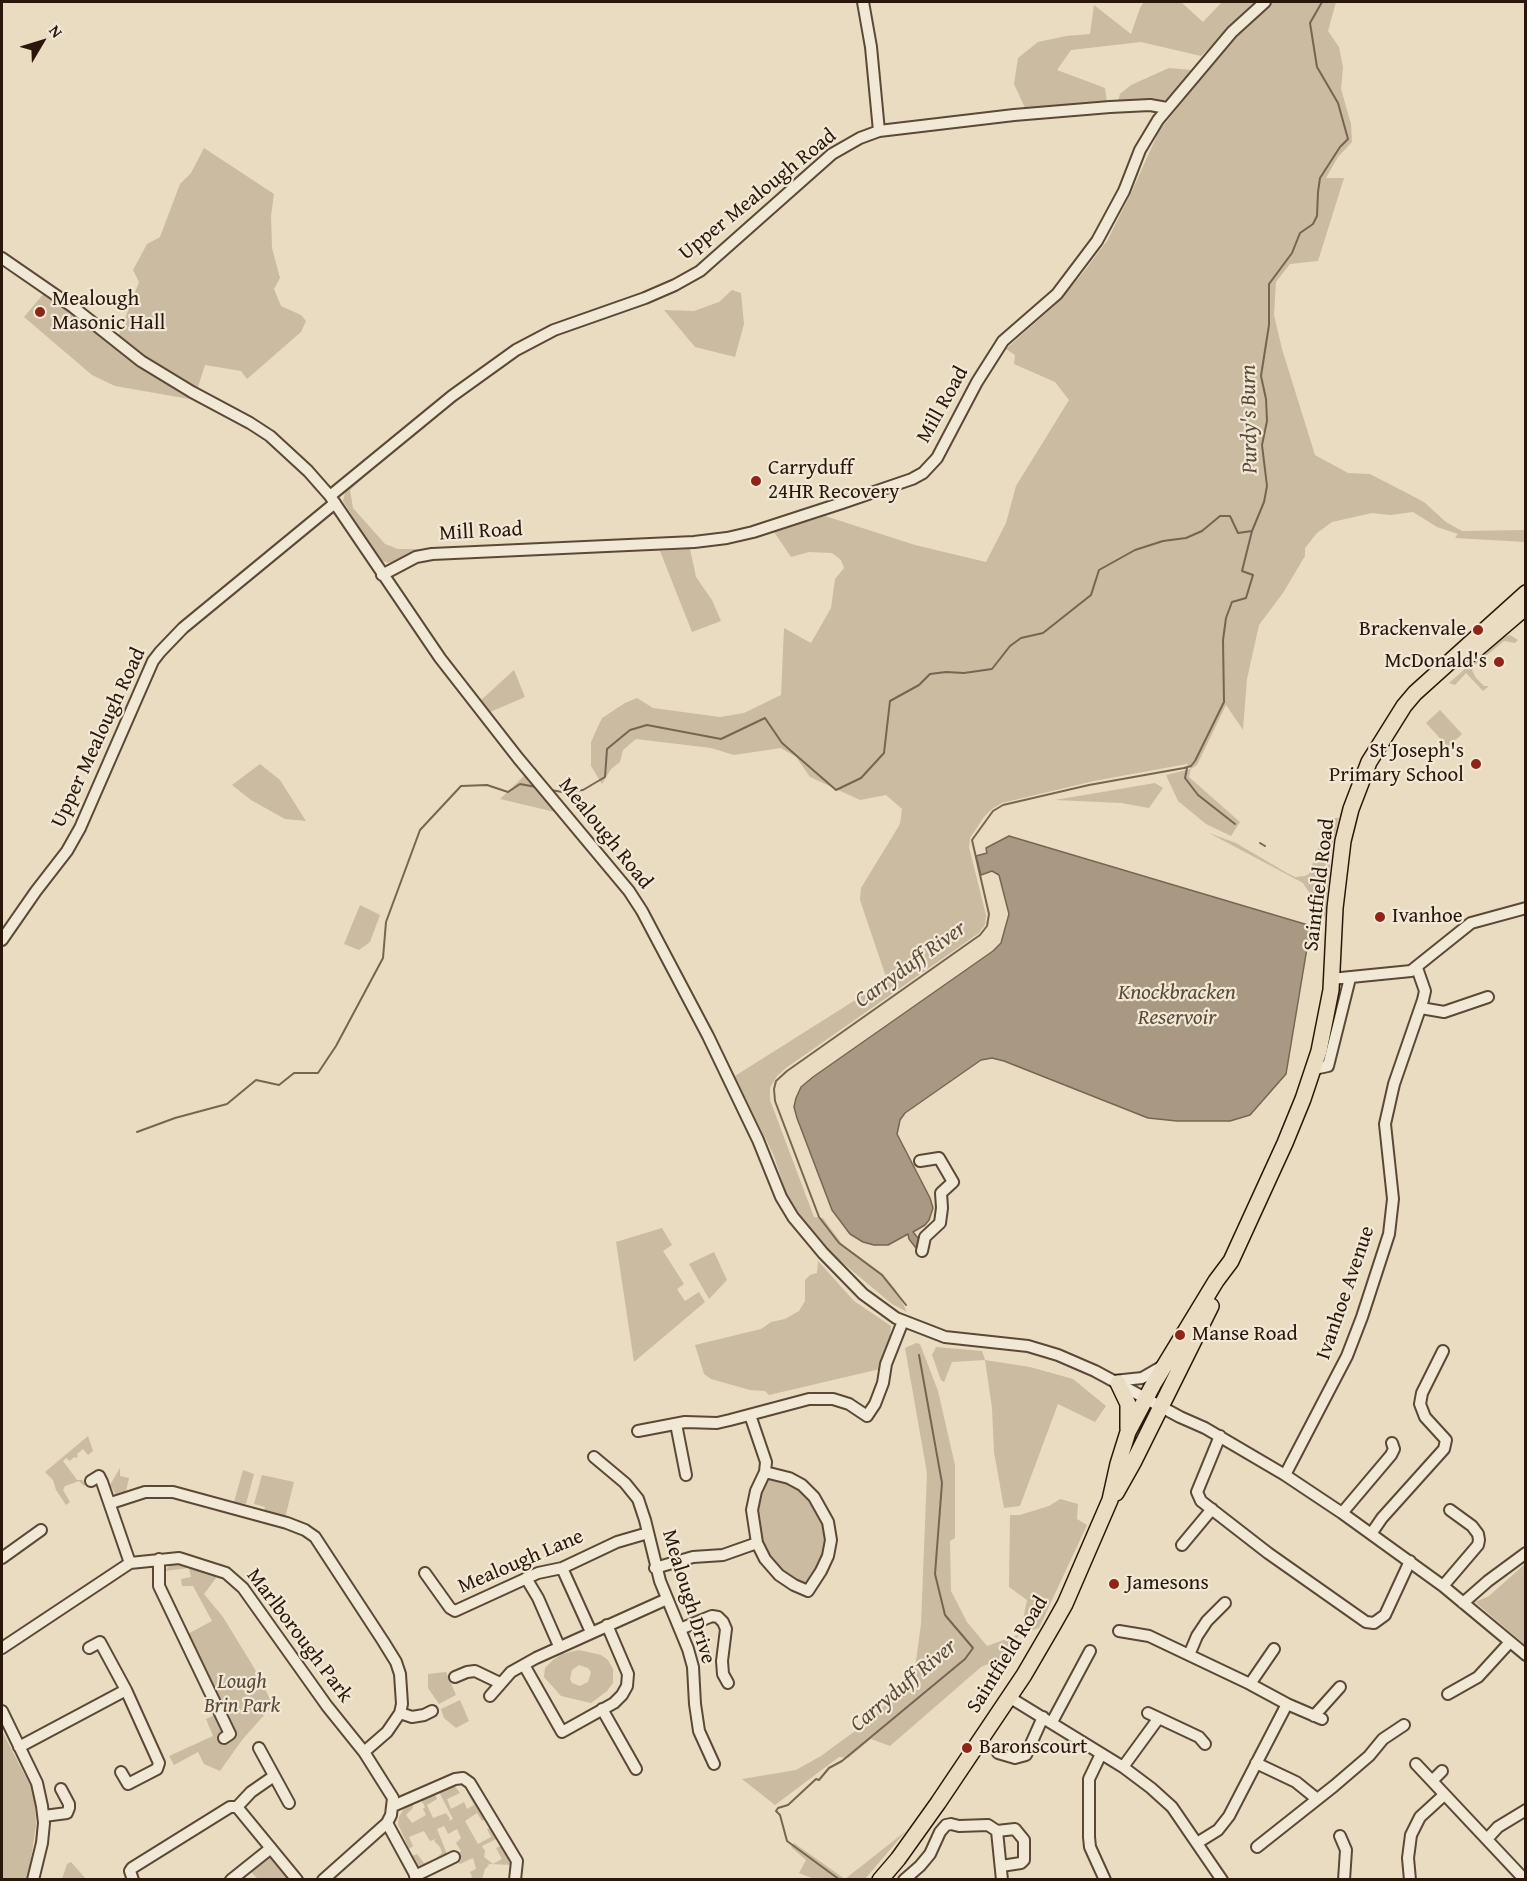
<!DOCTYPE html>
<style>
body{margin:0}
#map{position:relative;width:1527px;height:1881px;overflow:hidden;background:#eadcc0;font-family:"Gentium Book Plus",serif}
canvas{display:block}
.frame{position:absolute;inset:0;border:3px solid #2b1709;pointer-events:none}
.north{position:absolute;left:12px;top:12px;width:60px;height:60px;-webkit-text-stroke:4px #f1e8d6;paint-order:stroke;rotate:52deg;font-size:16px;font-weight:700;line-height:24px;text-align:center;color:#2b1709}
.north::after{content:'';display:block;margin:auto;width:21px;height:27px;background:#2b1709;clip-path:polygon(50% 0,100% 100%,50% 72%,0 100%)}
</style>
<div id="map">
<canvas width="1527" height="1881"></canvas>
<div class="frame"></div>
<div class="north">N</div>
</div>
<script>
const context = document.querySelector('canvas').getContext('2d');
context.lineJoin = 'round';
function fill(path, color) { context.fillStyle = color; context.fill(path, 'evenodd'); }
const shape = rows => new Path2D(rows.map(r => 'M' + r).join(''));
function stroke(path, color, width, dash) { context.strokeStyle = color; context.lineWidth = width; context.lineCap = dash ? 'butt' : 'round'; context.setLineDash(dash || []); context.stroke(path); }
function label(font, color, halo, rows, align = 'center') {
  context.font = font + ' "Gentium Book Plus",serif'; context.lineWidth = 4.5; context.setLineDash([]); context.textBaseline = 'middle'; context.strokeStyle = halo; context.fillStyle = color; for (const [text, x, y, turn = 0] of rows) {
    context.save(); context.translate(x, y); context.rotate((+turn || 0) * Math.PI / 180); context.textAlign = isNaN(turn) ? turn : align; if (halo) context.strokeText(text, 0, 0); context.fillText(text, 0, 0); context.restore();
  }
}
fill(shape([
 [1144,2,1181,2,1203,22,1222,2,1258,2,1201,56,1141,42,1071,50,1057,70,1105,88,1107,102,1118,101,1120,94,1131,85,1169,68,1192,70,1169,101,1026,110,1014,84,1018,58,1038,42,1066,36,1090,34,1094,5,1131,34,1140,8],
 [1272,2,1336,2,1328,31,1339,47,1343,67,1341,89,1351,124,1352,142,1338,157,1326,178,1344,178,1318,261,1290,264,1276,282,1274,315,1282,349,1315,455,1348,473,1370,474,1424,502,1446,522,1462,531,1525,530,1525,542,1455,538,1458,534,1437,527,1413,512,1390,515,1372,513,1332,522,1317,533,1305,548,1305,556,1283,593,1259,625,1247,679,1243,730,1226,705,1197,765,1191,769,1189,777,1240,822,1231,836,1206,824,1178,801,1166,775,1191,769,1187,764,1094,781,1002,803,992,809,984,817,970,838,969,847,986,915,985,925,979,933,786,1068,777,1076,770,1088,770,1100,814,1217,823,1218,842,1244,883,1274,896,1290,907,1312,892,1304,826,1249,801,1219,787,1196,774,1156,735,1076,887,980,860,900,861,888,900,824,902,809,886,795,860,800,810,777,796,757,781,748,734,755,711,748,636,739,623,750,620,762,611,769,602,784,591,766,591,742,602,718,625,703,637,698,653,708,720,717,744,713,781,695,784,628,811,643,831,608,835,579,844,568,841,560,832,553,809,552,791,557,774,532,825,516,915,545,986,562,1006,523,1016,486,1069,400,1055,382,1014,364,1015,355,1006,349,1053,307,1082,274,1107,241,1132,191,1159,131,1227,46],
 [204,148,274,194,271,216,272,248,280,278,274,289,281,306,301,315,306,321,301,332,247,379,241,371,205,365,198,387,167,373,118,337,139,282,133,270,147,244,160,237,180,184,191,173],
 [732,290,741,293,744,324,735,357,695,347,664,310,694,311,719,302],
 [45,292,156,377,195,400,115,386,92,375,24,317],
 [405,440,350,490,353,508,385,544,398,549,433,549,388,563,380,560,343,501,346,489],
 [690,549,696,577,712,600,721,621,692,632,660,551],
 [1510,635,1518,640,1515,643,1504,641,1475,665,1472,670,1476,678,1484,686,1489,686,1483,691,1466,673,1455,685,1449,683,1483,653,1506,636],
 [514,670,525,697,488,713,479,702],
 [1440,710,1462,734,1448,747,1426,723],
 [260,764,280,780,306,821,285,819,251,800,232,785],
 [525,775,555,812,500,799],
 [1155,783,1163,788,1149,808,1121,803,1055,800],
 [1335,818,1339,818,1332,846,1325,917,1303,883,1209,833,1236,843,1287,873,1295,877,1305,876,1309,874,1328,821],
 [360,905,380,915,370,942,359,950,344,944],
 [662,1228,672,1245,663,1251,684,1284,677,1289,685,1301,699,1292,705,1302,634,1362,616,1242],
 [714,1252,727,1280,709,1299,689,1264],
 [818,1261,854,1301,891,1326,890,1338,880,1369,769,1395,765,1391,750,1390,711,1379,704,1374,695,1345,761,1329,771,1322,785,1319,799,1311,805,1301,805,1280,810,1275,817,1273],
 [916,1343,920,1344,938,1391,955,1465,955,1538,950,1541,951,1591,967,1622,987,1646,1020,1634,1027,1600,1009,1587,1010,1515,1020,1515,1049,1506,1060,1499,1078,1504,1077,1519,1087,1525,1039,1628,1020,1634,1003,1658,981,1667,890,1746,871,1739,848,1758,839,1757,775,1805,742,1779,796,1770,821,1756,866,1723,909,1682,916,1661,921,1624,927,1473,905,1348],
 [936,1347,982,1351,985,1360,1030,1367,1073,1379,1106,1406,1095,1422,1058,1404,1020,1506,1004,1508,994,1452,992,1408,985,1360,952,1362,944,1382,941,1380,932,1355],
 [88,1436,93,1451,88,1455,83,1449,77,1454,78,1456,76,1458,74,1457,70,1461,66,1458,63,1461,77,1480,82,1480,86,1484,84,1486,79,1481,65,1486,63,1490,70,1502,66,1505,56,1490,53,1480,45,1472],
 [120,1468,120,1476,129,1478,126,1491,116,1495,110,1485],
 [243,1470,254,1474,246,1504,234,1502],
 [262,1475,294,1482,285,1518,263,1513,265,1507,254,1504],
 [767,1477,788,1484,807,1497,815,1507,823,1526,825,1543,822,1562,806,1585,793,1580,772,1564,759,1536,757,1504,763,1482],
 [172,1563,188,1565,219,1574,204,1594,223,1617,256,1671,273,1705,242,1740,220,1771,204,1764,198,1752,174,1765,169,1756,213,1736,206,1719,215,1715,223,1731,221,1732,220,1736,225,1743,235,1736,186,1635,212,1621,193,1586,182,1586,181,1579,191,1577,189,1568,165,1571],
 [1525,1564,1525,1645,1475,1602,1489,1596],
 [579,1650,601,1655,608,1660,613,1669,613,1683,607,1691,591,1703,561,1696,544,1677,545,1668,553,1660,562,1654],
 [579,1665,588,1668,591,1672,588,1682,580,1686,572,1683,570,1679,572,1670],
 [446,1672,456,1695,439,1704,428,1688,428,1674],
 [460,1700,469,1721,456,1728,444,1718,441,1709],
 [2,1731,31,1787,35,1805,36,1825,28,1879,2,1879],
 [454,1785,460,1793,447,1799,451,1809,464,1802,467,1809,474,1805,467,1792,470,1790,487,1818,482,1821,477,1813,465,1821,478,1844,491,1837,487,1829,492,1827,498,1838,482,1846,485,1851,484,1857,493,1864,502,1859,496,1848,503,1845,515,1865,488,1864,489,1865,485,1869,482,1879,469,1879,472,1877,470,1872,476,1869,473,1858,460,1864,457,1861,457,1854,461,1851,456,1843,461,1838,457,1829,448,1834,444,1826,437,1829,447,1854,422,1868,418,1868,412,1856,417,1854,424,1863,435,1859,442,1853,440,1847,434,1841,436,1839,430,1841,424,1831,409,1837,413,1846,409,1849,398,1824,399,1817,403,1810,414,1803,412,1809,406,1815,412,1823,426,1815,423,1809,425,1807,421,1800,435,1794,437,1799,427,1805,433,1818,446,1813,450,1819,449,1821,453,1819,439,1792],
 [906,1831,865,1879,845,1879],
 [794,1843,845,1879,814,1879,799,1873,806,1860,791,1847],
 [269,1857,273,1858,291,1879,258,1879,251,1872],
 [71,1862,86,1879,62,1879,67,1864]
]), '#cabba1');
const water = shape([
 [1009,836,1308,925,1310,930,1286,1074,1250,1115,1230,1121,1177,1121,1148,1118,1004,1061,992,1058,981,1060,905,1113,900,1120,897,1134,930,1198,933,1208,929,1220,925,1225,913,1232,922,1243,916,1248,909,1239,908,1234,888,1245,874,1245,863,1242,850,1234,832,1210,797,1118,794,1107,796,1098,801,1087,813,1077,993,951,1001,943,1009,914,999,875,992,871,981,875,976,856,987,853,986,848,1009,836]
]);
fill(water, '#a99982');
stroke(water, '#776552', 1.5);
stroke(shape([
 [1187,768,1185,778,1198,795,1235,824],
 [551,790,562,792,583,790,605,777,607,749,630,730,647,725,721,739,765,718,782,743,836,790,861,778,884,753,890,701,919,685,930,674,946,672,964,673,992,669,1010,646,1021,638,1043,633,1091,595,1099,570,1135,550,1163,541,1186,538,1202,531,1220,516,1230,516,1238,533,1252,531],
 [1260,843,1265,846],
 [137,1132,175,1118,227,1104,256,1080,279,1085,294,1073,318,1073,336,1046,383,958,386,922,420,830,461,786,487,785,508,792,520,784,536,787],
 [906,1305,882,1275,839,1243,819,1217,775,1101,774,1089,776,1081,787,1071,980,935,987,926,989,914,972,840,993,811,1003,805,1089,785,1184,768,1191,766,1195,761,1224,702,1223,640,1226,618,1232,602,1246,598,1253,575,1242,571,1252,531,1264,502,1267,486,1262,445,1267,421,1266,399,1261,376,1269,325,1269,284,1292,253,1300,233,1313,224,1317,216,1318,192,1320,178,1340,147,1348,139,1338,103,1317,67,1310,23,1322,2],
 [840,1880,787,1841,780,1815,776,1811,778,1808,788,1805,816,1779,819,1780,829,1768,842,1761,965,1659,973,1648,945,1615,935,1574,942,1483,919,1355]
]), '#776552', 2);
const minor = shape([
 [863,2,871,47,879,131],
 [2,258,73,307,141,361,192,392,250,423,270,436,308,471,330,496,440,658,518,758,629,891,642,911,708,1036,758,1140,781,1197,793,1217,823,1253,863,1294,896,1318,945,1337,1028,1346,1058,1355,1095,1371,1180,1417,1205,1428,1285,1475,1342,1513,1443,1586,1526,1655],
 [330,496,452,396,516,350,554,330,645,298,675,285,700,271,832,154,860,138,879,131,1014,115,1110,107,1150,105,1167,108],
 [382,575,416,557,432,554,694,542,727,538,753,532,842,503,912,479,923,473,937,458,977,382,1003,341,1057,294,1097,241,1124,191,1140,150,1158,120,1232,32,1265,2],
 [2,940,36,891,67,851,80,828,132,709,153,661,160,652,183,628,335,503],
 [1331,979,1411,971,1471,923,1526,908],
 [1421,1008,1444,1012,1488,997],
 [1314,1069,1328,1066,1350,978],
 [920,1161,939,1158,953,1182,941,1193,942,1208,940,1223,925,1237,922,1251],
 [1114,1381,1142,1378,1161,1367],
 [750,1415,766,1462,765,1472,756,1491,752,1510,757,1543,765,1559,779,1575,794,1585,808,1591,821,1571,828,1556,831,1540,828,1522,814,1497,802,1485,789,1478,765,1472],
 [676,1424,686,1475],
 [638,1431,685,1422,717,1423,730,1420,809,1399,833,1399,849,1404,867,1416,875,1404,883,1383,886,1364,903,1321],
 [1220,1436,1197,1492,1201,1501,1268,1553,1366,1622,1374,1623,1385,1615,1410,1561],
 [594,1457,625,1483,638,1499,645,1520,660,1581,688,1649,693,1667,695,1704,699,1731,714,1764],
 [1285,1475,1347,1356,1362,1317,1389,1234,1393,1199,1385,1124,1394,1084,1423,1000,1425,991,1417,968],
 [91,1481,99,1476,102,1482,130,1563],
 [111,1503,145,1492,173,1492,287,1523,305,1530,315,1537,383,1641,396,1662,400,1674,402,1704,400,1713,387,1732,364,1752],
 [1342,1513,1391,1455,1394,1449,1392,1443],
 [1371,1534,1382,1518,1444,1449,1446,1440,1425,1417,1420,1404,1422,1393,1443,1351],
 [1182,1545,1212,1509],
 [2,1558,41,1530],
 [159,1559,159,1586,230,1734,224,1738],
 [562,1568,591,1632],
 [655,1568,693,1557,723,1555,757,1543],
 [425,1573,450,1608,455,1611,538,1573,562,1568,617,1542,648,1533],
 [526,1578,538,1598,559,1646],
 [1443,1586,1478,1545,1479,1540,1478,1534,1472,1526,1450,1510],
 [1463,1603,1488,1581,1526,1553],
 [680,1629,712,1616,718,1617,723,1622,726,1629,722,1661,723,1674,728,1683],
 [1119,1631,1149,1636,1250,1684,1287,1704,1322,1719],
 [2,1648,130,1563,179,1558,226,1573,243,1588,327,1706,364,1752,393,1798,391,1815,387,1823,323,1880],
 [89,1648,100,1642,126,1690],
 [1189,1655,1197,1636,1207,1621,1225,1603],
 [524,1665,562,1732,614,1703,622,1695,627,1686,628,1674,607,1625],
 [455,1677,467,1672,475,1671,500,1683],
 [1250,1684,1274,1649],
 [1448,1694,1478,1677,1510,1642],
 [490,1696,511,1672,536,1658,667,1599],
 [1009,1697,1123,1767,1151,1788,1172,1807,1222,1880],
 [602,1709,636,1769],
 [2,1711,37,1783,42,1806,44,1823,42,1843,33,1880],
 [400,1713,412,1717,424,1715,432,1711],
 [1148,1713,1199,1737,1205,1744],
 [1314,1716,1340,1687],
 [1052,1722,1090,1651],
 [19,1747,126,1690,159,1763,157,1769,128,1784,121,1772],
 [259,1748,289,1803],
 [998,1753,1015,1758,1026,1755,1043,1717],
 [1101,1754,1089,1779,1089,1837,1090,1847,1105,1880],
 [1256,1763,1296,1782,1317,1799],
 [1416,1764,1525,1880],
 [1123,1767,1158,1719],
 [1432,1781,1442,1771],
 [393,1806,455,1779,463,1778,470,1783,517,1861,515,1880],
 [237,1807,297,1880],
 [237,1807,251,1792,274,1776],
 [44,1816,67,1813,69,1808,69,1804,61,1789],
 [387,1823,418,1880],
 [997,1831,1015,1829,1024,1840,1024,1860,1021,1863,1001,1866],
 [1340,1836,1346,1850,1344,1880],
 [1487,1839,1498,1827,1526,1810],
 [1197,1843,1218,1830,1229,1816,1287,1704],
 [1257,1847,1334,1786,1369,1756,1383,1739,1404,1725],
 [415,1876,454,1857],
 [133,1880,130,1871,132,1868,230,1807,237,1807],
 [231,1880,271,1848],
 [904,1880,920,1866,930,1854,940,1832,946,1825,951,1824,959,1826,988,1825,997,1831,1002,1880],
 [1410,1880,1408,1858,1411,1835,1420,1817,1444,1795]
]);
const highway = shape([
 [1471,654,1526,607],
 [1118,1383,1128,1404,1128,1429],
 [1116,1493,1134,1461,1211,1306],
 [880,1880,898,1859,938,1803,1024,1675,1052,1627,1065,1604,1110,1500,1118,1464,1128,1432,1154,1383,1216,1281,1231,1261,1285,1143,1303,1099,1319,1051,1331,990,1335,908,1343,841,1351,809,1369,762,1404,706,1415,693,1526,593]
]);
stroke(minor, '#5b4837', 14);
stroke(highway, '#2b1709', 18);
stroke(minor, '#f1e8d6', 10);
stroke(highway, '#eadcc0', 15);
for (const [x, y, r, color] of [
 [40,312,6,"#8f2418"],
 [756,481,6,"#8f2418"],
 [1478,630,6,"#8f2418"],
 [1499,662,6,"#8f2418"],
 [1476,764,6,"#8f2418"],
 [1380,917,6,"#8f2418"],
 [1180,1335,6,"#8f2418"],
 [1114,1584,6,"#8f2418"],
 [967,1748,6,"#8f2418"]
]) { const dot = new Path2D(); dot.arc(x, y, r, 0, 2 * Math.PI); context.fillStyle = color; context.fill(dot); stroke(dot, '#f1e8d6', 2); }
label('21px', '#2b1709', '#f1e8d6', [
 ["Upper Mealough Road",758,195,-39],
 ["Mill Road",943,405,-61],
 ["Mill Road",481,532,-3],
 ["Upper Mealough Road",99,738,-65],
 ["Mealough Road",605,834,51],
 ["Saintfield Road",1320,885,-83],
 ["Ivanhoe Avenue",1346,1293,-71],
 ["Mealough Lane",521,1562,-23],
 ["Mealough Drive",688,1597,73],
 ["Marlborough Park",299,1636,53],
 ["Saintfield Road",1008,1655,-58]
]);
label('21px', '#2b1709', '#f1e8d6', [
 ["Mealough",52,300],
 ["Masonic Hall",52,324],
 ["Carryduff",768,469],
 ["24HR Recovery",768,493],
 ["Brackenvale",1466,630,"right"],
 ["McDonald's",1487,662,"right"],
 ["St Joseph's",1464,752,"right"],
 ["Primary School",1464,776,"right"],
 ["Ivanhoe",1392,917],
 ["Manse Road",1192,1335],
 ["Jamesons",1126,1584],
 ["Baronscourt",979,1748]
], 'left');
label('italic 21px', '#5b4837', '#f1e8d6', [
 ["Lough",242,1683],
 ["Brin Park",242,1707]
]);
label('italic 22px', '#5d4b39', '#f1e8d6', [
 ["Purdy's Burn",1250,419,-91],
 ["Carryduff River",911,965,-36],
 ["Knockbracken",1177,993],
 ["Reservoir",1177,1018],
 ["Carryduff River",904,1686,-40]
]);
</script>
